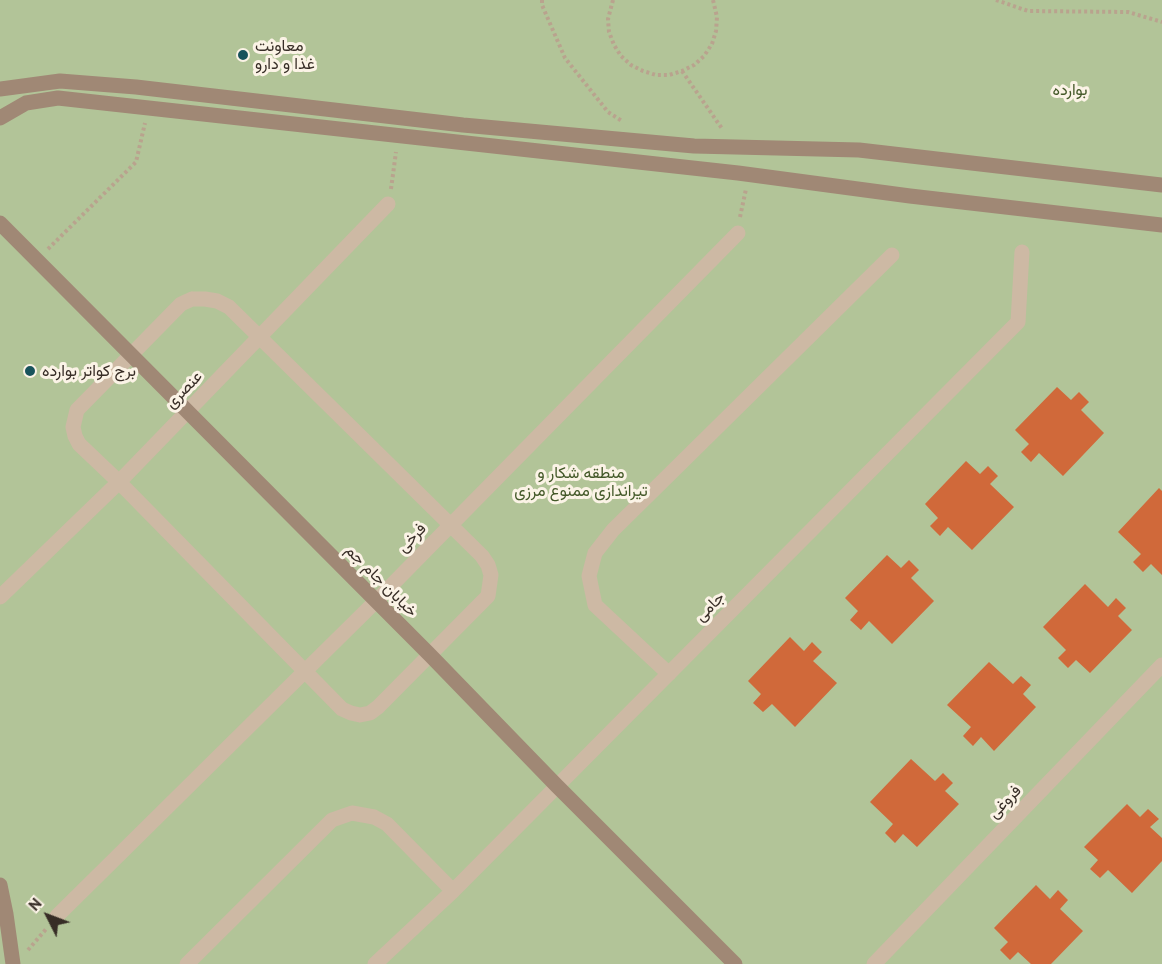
<!DOCTYPE html>
<meta charset="utf-8">
<style>
body{margin:0}
#map{position:relative;width:1162px;height:964px;overflow:hidden;background:#f4e9d9;font-family:"PT Sans",sans-serif}
canvas{display:block}
.north{position:absolute;left:18px;top:886px;width:60px;height:60px;-webkit-text-stroke:4px #fbf3e6;paint-order:stroke;rotate:312deg;font-size:16px;font-weight:700;line-height:24px;text-align:center;color:#372d26}
.north::after{content:'';display:block;margin:auto;width:21px;height:27px;background:#372d26;clip-path:polygon(50% 0,100% 100%,50% 72%,0 100%)}
</style>
<div id="map">
<canvas width="1162" height="964"></canvas>
<div class="north">N</div>
</div>
<script>
const context = document.querySelector('canvas').getContext('2d');
context.lineJoin = 'round';
function fill(path, color) { context.fillStyle = color; context.fill(path, 'evenodd'); }
const shape = rows => new Path2D(rows.map(r => 'M' + r).join(''));
function stroke(path, color, width, dash) { context.strokeStyle = color; context.lineWidth = width; context.lineCap = dash ? 'butt' : 'round'; context.setLineDash(dash || []); context.stroke(path); }
function label(font, color, halo, rows, align = 'center') {
  context.font = font + ' "PT Sans",Vazirmatn,sans-serif'; context.lineWidth = 6; context.setLineDash([]); context.textBaseline = 'middle'; context.strokeStyle = halo; context.fillStyle = color; for (const [text, x, y, turn = 0] of rows) {
    context.save(); context.translate(x, y); context.rotate((+turn || 0) * Math.PI / 180); context.textAlign = isNaN(turn) ? turn : align; if (halo) context.strokeText(text, 0, 0); context.fillText(text, 0, 0); context.restore();
  }
}
fill(shape([
 [0,0,1162,0,1162,964,0,964]
]), '#b2c498');
fill(shape([
 [1057,387,1071,400,1079,392,1089,402,1081,410,1104,433,1063,476,1039,453,1031,462,1021,452,1029,444,1015,430],
 [966,461,980,474,988,466,998,476,990,484,1014,507,972,550,948,527,940,536,930,526,938,518,925,504],
 [1159,488,1162,491,1162,575,1151,564,1143,572,1133,562,1141,554,1118,532],
 [887,555,901,568,909,560,919,570,911,578,934,601,892,644,869,621,861,630,850,620,858,611,845,598],
 [1085,584,1108,607,1116,598,1126,608,1118,616,1132,630,1090,673,1076,660,1068,668,1058,658,1066,650,1043,627],
 [790,637,804,651,812,642,822,652,813,661,837,683,795,727,772,704,763,712,753,703,761,694,748,681],
 [989,662,1013,684,1021,676,1031,685,1023,694,1036,707,994,751,981,737,973,746,963,736,971,727,947,705],
 [911,759,935,781,943,773,953,783,945,791,959,804,917,847,903,834,895,843,885,833,893,824,870,802],
 [1127,804,1140,817,1148,809,1159,819,1150,827,1162,838,1162,861,1132,893,1108,870,1100,878,1090,869,1098,860,1084,847],
 [1036,885,1050,899,1058,890,1068,900,1060,909,1083,931,1051,964,1031,964,1018,952,1010,960,1000,950,1008,942,994,928]
]), '#d0693a');
stroke(shape([
 [542,0,542,5,565,58,608,112,622,121],
 [613,0,608,19,609,32,614,45,621,56,631,65,643,71,656,75,669,75,682,71,694,65,704,56,712,44,716,31,717,17,713,0],
 [996,0,1028,11,1128,12,1162,22],
 [682,71,723,130],
 [391,189,396,152],
 [740,217,746,189],
 [48,249,136,162,145,123],
 [28,950,47,928]
]), '#b9a38e', 4, [3, 3]);
stroke(shape([
 [192,299,205,299,217,301,229,307,482,556,488,565,491,575,488,596,378,707,370,713,360,715,351,713,342,709,119,482,79,444,75,436,73,427,77,410,181,304,192,299],
 [0,597,119,482,388,204],
 [669,674,595,605,589,576,595,553,613,530,892,255],
 [57,916,376,601,738,233],
 [187,964,332,820,352,813,374,817,387,824,453,891],
 [375,964,453,891,1018,322,1022,252],
 [874,964,1162,665]
]), '#cdb9a4', 15);
stroke(shape([
 [0,89,60,81,136,87,463,125,694,146,859,150,1162,185],
 [0,118,26,103,58,98,738,173,910,196,1162,225],
 [0,223,430,655,557,786,735,964],
 [0,885,6,914,13,964]
]), '#a08875', 15);
for (const [x, y, r, color] of [
 [243,55,6,"#18535c"],
 [30,371,6,"#18535c"]
]) { const dot = new Path2D(); dot.arc(x, y, r, 0, 2 * Math.PI); context.fillStyle = color; context.fill(dot); stroke(dot, '#fbf3e6', 2); }
label('16px', '#372d26', '#fbf3e6', [
 ["معاونت",255,46],
 ["غذا و دارو",255,64],
 ["برج کواتر بوارده",42,371]
], 'left');
label('16px', '#435828', '#fbf3e6', [
 ["بوارده",1070,90],
 ["منطقه شکار و",581,473],
 ["تیراندازی ممنوع مرزی",581,491]
]);
label('16px', '#372d26', '#fbf3e6', [
 ["عنصری",184,390,-46],
 ["فرخی",412,538,-46],
 ["خیابان جام جم",381,581,45],
 ["جامی",710,607,-45],
 ["فروغی",1005,802,-46]
]);
</script>
